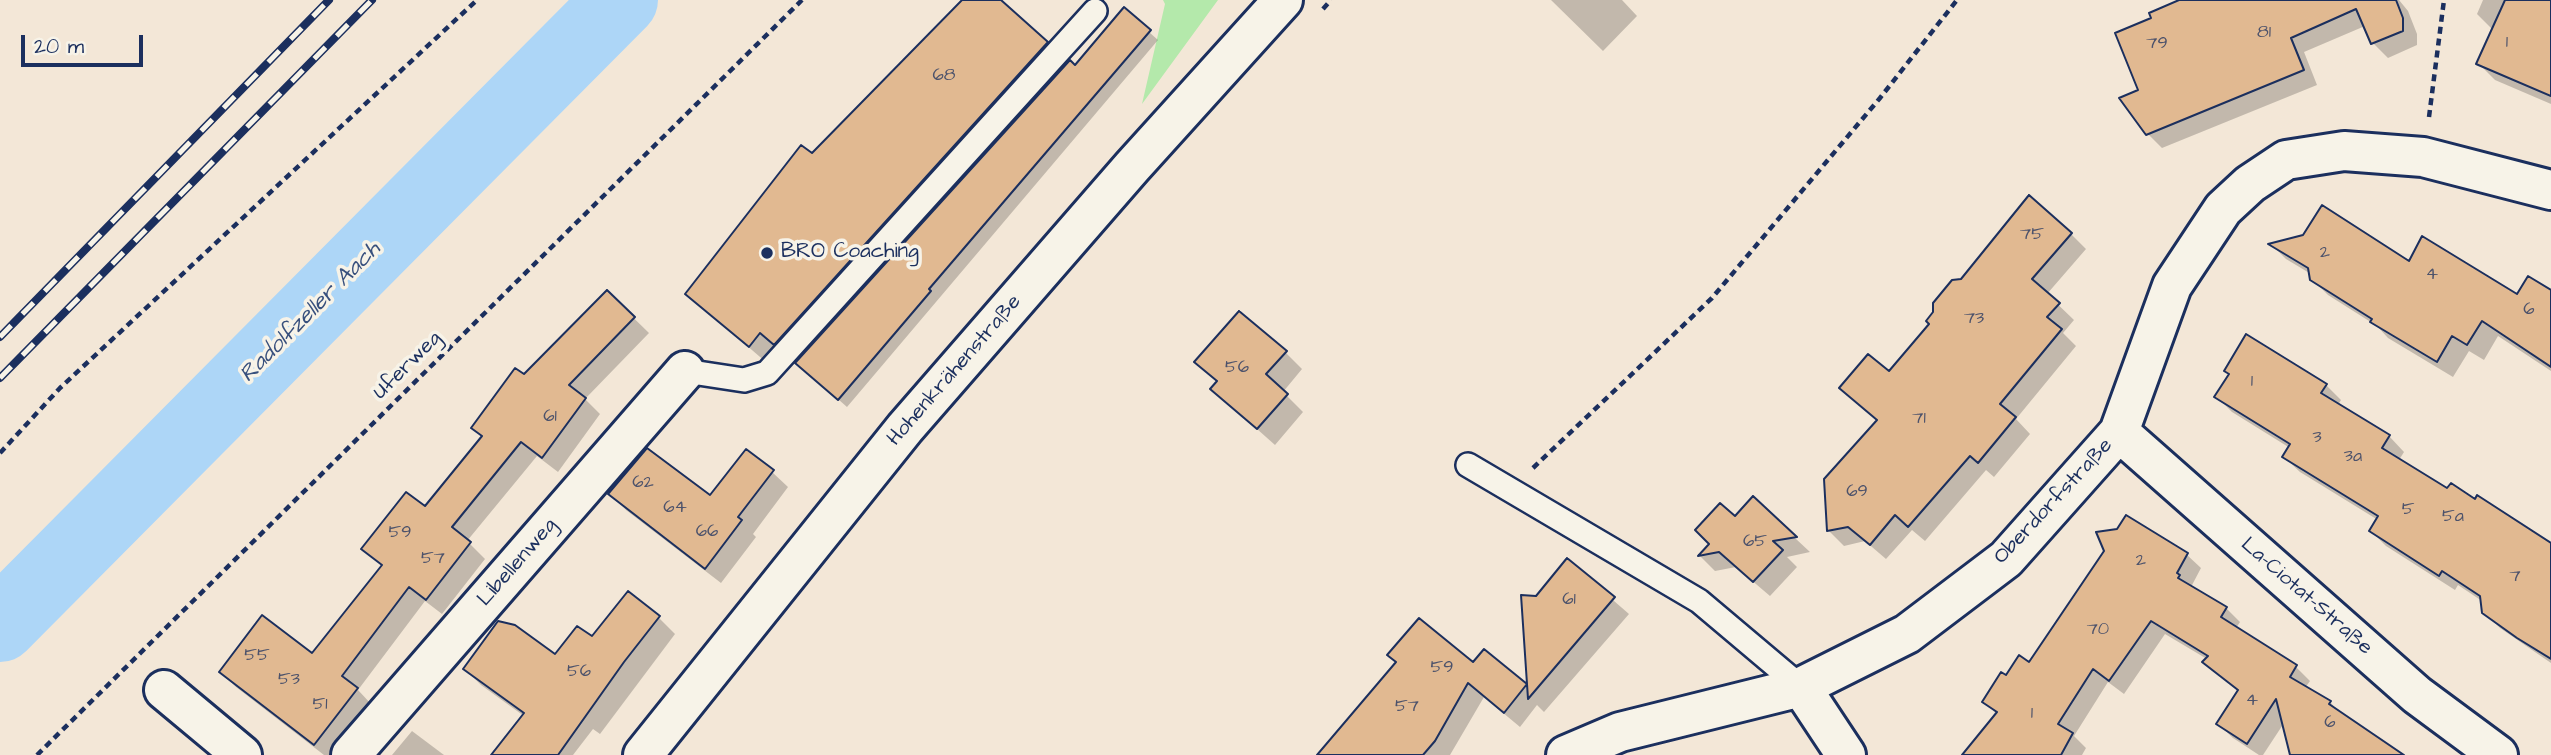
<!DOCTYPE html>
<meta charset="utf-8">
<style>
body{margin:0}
#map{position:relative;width:2551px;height:755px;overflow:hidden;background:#f3e7d7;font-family:"Architects Daughter",sans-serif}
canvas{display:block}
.scale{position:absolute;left:21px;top:35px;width:122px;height:32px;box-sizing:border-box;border:4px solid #1b2f5e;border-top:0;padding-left:9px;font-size:21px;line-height:24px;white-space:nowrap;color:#1b2f5e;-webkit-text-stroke:5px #f7f3e8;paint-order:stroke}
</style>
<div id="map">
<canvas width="2551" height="755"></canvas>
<div class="scale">20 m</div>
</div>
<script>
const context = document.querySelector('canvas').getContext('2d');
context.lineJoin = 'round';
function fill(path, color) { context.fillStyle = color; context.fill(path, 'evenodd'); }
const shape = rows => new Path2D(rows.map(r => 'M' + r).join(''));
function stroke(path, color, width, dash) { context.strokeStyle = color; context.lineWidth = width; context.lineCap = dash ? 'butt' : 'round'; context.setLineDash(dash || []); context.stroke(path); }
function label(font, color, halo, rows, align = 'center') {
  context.font = font + ' "Architects Daughter",sans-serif'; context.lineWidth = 7; context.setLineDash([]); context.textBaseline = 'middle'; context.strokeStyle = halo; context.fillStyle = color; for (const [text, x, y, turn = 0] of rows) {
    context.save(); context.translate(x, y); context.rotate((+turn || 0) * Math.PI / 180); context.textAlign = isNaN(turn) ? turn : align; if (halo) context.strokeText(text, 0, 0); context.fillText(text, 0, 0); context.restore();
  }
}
fill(shape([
 [1163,0,1218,0,1142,104,1165,4]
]), '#b4e9ab');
fill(shape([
 [965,0,998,0,1064,60,767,363,687,294,812,156],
 [1551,0,1622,0,1637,16,1603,51],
 [2184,0,2399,0,2408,11,2417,34,2417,45,2388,58,2373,43,2365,26,2304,52,2317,85,2162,148,2147,133,2140,90,2153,19],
 [2483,0,2526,0,2551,6,2551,104,2495,80,2478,63,2493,30,2477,14],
 [1124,10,1158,40,847,407,806,371],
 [2071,234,2086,249,2047,294,2074,320,2063,333,2076,346,2016,419,2030,434,1994,477,1986,470,1925,541,1912,530,1886,559,1865,541,1844,546,1828,530,1878,421,1842,388,1889,374,1931,324,1962,280],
 [2272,245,2410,263,2517,297,2551,292,2551,371,2498,336,2484,360,2469,351,2453,377,2388,338,2377,326,2328,295,2312,279,2311,274,2286,259],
 [607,292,649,333,585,399,600,414,558,472,537,456,467,541,485,559,442,614,425,601,358,690,372,705,333,755,324,755,236,687,221,672,312,656,383,567,364,549,425,509,483,437,473,427],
 [1285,352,1302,369,1283,392,1303,412,1275,445,1212,389,1218,382,1197,362],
 [2326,385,2341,400,2338,405,2389,436,2404,452,2399,460,2447,491,2551,545,2551,663,2500,628,2484,612,2482,601,2458,585,2455,590,2386,546,2371,531,2378,520,2300,472,2284,457,2290,448,2232,412,2217,397],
 [772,472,788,487,753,534,756,537,721,583,626,510,611,494,710,498],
 [1753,499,1810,552,1787,557,1797,567,1770,596,1736,567,1715,571,1700,556],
 [2186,554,2201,568,2191,587,2226,608,2240,622,2236,628,2296,667,2310,681,2305,688,2330,702,2344,717,2401,755,2291,755,2284,723,2263,755,2259,755,2233,738,2218,724,2239,692,2205,662,2207,659,2165,634,2124,694,2108,682,2074,736,2086,748,2082,755,1981,755,1997,715,1985,702,2007,678,2030,664],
 [1568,561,1629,614,1544,712,1537,705,1520,727,1484,697,1450,755,1319,755,1474,664,1484,652,1529,688,1537,598],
 [659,618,675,634,600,734,593,729,573,755,493,755,524,716,481,685,465,669,556,657,593,639],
 [412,731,444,755,392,755]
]), '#0003');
stroke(shape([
 [0,625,621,0]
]), '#add6f7', 74);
const building = shape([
 [962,0,1001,0,1048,42,774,345,760,333,749,347,685,294,801,145,812,153,962,0],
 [2179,0,2396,0,2403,18,2403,31,2371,44,2356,9,2291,38,2304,70,2146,135,2119,98,2138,90,2115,33,2151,18,2149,13,2179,0],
 [2505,0,2551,0,2551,96,2476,64,2505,0],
 [1124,7,1151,30,929,289,931,291,838,400,795,363,1070,60,1075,65,1124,7],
 [2029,195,2072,233,2032,279,2060,303,2047,317,2062,329,2000,404,2016,417,1978,463,1970,456,1908,527,1895,515,1870,545,1848,527,1827,531,1824,479,1877,420,1839,388,1868,354,1889,371,1929,324,1926,321,1933,312,1933,303,1952,280,1961,279,2029,195],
 [2322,205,2409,261,2422,236,2517,294,2528,276,2551,290,2551,367,2482,321,2467,345,2452,336,2437,362,2370,322,2372,319,2310,280,2308,268,2268,244,2303,235,2322,205],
 [607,290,635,317,569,385,586,398,542,458,521,442,452,527,471,542,426,600,409,587,342,676,358,688,314,745,219,672,262,615,312,653,382,565,361,549,406,492,425,506,482,436,471,428,515,368,524,374,607,290],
 [1239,311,1287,351,1266,374,1288,394,1257,429,1210,389,1217,381,1194,362,1239,311],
 [2246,334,2327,384,2321,393,2390,435,2382,448,2447,488,2451,483,2475,499,2477,495,2551,543,2551,659,2517,638,2482,613,2480,596,2442,571,2439,576,2369,531,2378,516,2282,457,2290,444,2214,397,2229,374,2224,371,2246,334],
 [647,448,710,495,746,449,774,470,738,517,742,520,705,569,608,494,647,448],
 [1753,496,1797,537,1773,541,1783,550,1753,582,1719,552,1698,556,1709,544,1695,530,1720,503,1735,516,1753,496],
 [2126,515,2188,553,2177,573,2180,575,2178,578,2227,607,2221,617,2297,665,2290,677,2331,701,2329,704,2404,755,2290,755,2276,699,2247,744,2216,724,2238,690,2202,662,2208,656,2151,621,2109,681,2093,669,2058,724,2073,733,2061,755,1962,755,1997,712,1982,702,2001,672,2006,675,2019,655,2029,662,2104,551,2096,532,2117,529,2126,515],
 [1567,558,1615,597,1528,699,1527,684,1504,713,1468,683,1435,741,1423,755,1317,755,1396,662,1387,655,1419,618,1473,662,1484,649,1527,684,1521,595,1536,596,1567,558],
 [628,591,660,616,624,662,558,755,491,755,524,713,463,669,498,621,515,625,555,654,577,626,592,636,628,591]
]);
fill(building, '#e1b991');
stroke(building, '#1b2f5e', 2);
const lane = shape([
 [685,371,744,380,767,373,1095,11],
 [1468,465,1699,601,1801,687]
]);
const street = shape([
 [2119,432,2417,695,2498,755],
 [1801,687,1846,755],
 [164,690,242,755],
 [351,755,685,371],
 [1566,755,1620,732,1801,687,1907,634,2006,559,2119,432,2172,286,2223,209,2250,184,2286,160,2344,151,2423,157,2551,190]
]);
const secondary = shape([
 [643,755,905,428,1132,167,1283,0]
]);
stroke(lane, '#1b2f5e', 28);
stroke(street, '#1b2f5e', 44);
stroke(secondary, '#1b2f5e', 44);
stroke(shape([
 [1323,9,1331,0],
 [2429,117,2444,0],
 [0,453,60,388,477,0],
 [1533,468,1712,298,1880,98,1957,0],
 [37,755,802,0]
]), '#1b2f5e', 4.5, [7, 5]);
stroke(lane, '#f7f3e8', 23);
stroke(street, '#f7f3e8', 38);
stroke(secondary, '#f7f3e8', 38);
const rail = shape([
 [0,337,329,0],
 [0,378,372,0]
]);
stroke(rail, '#1b2f5e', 8);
stroke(rail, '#f7f3e8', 5, [16]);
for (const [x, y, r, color] of [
 [767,253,7,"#1b2f5e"]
]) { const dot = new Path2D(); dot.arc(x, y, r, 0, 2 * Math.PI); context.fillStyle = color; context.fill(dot); stroke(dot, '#f7f3e8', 2.5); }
label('18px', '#4c526b', null, [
 ["81",2264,33],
 ["1",2507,43],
 ["79",2157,44],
 ["68",944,76],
 ["75",2032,235],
 ["2",2325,253],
 ["4",2432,275],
 ["6",2529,310],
 ["73",1974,319],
 ["56",1237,368],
 ["1",2252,382],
 ["61",550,417],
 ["71",1919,419],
 ["3",2317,438],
 ["3a",2353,457],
 ["62",643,483],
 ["69",1857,492],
 ["64",675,508],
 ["5",2408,510],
 ["5a",2453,517],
 ["66",707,532],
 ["59",400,533],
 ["65",1755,542],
 ["57",433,559],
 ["2",2141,561],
 ["7",2515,577],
 ["61",1569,600],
 ["70",2098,630],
 ["55",257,656],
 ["59",1442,668],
 ["56",579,672],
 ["53",289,680],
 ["4",2252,701],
 ["51",320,705],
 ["57",1407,707],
 ["1",2032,714],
 ["6",2330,723]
]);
label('21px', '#1b2f5e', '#f7f3e8', [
 ["BRO Coaching",781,253]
], 'left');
label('21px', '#1b2f5e', '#f7f3e8', [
 ["Uferweg",408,366,-45],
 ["Hohenkrähenstraße",955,371,-49],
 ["Oberdorfstraße",2054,502,-47],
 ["Libellenweg",518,563,-49],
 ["La-Ciotat-Straße",2306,597,41]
]);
label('italic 23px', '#38507d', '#f7f3e8', [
 ["Radolfzeller Aach",311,313,-45]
]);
</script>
